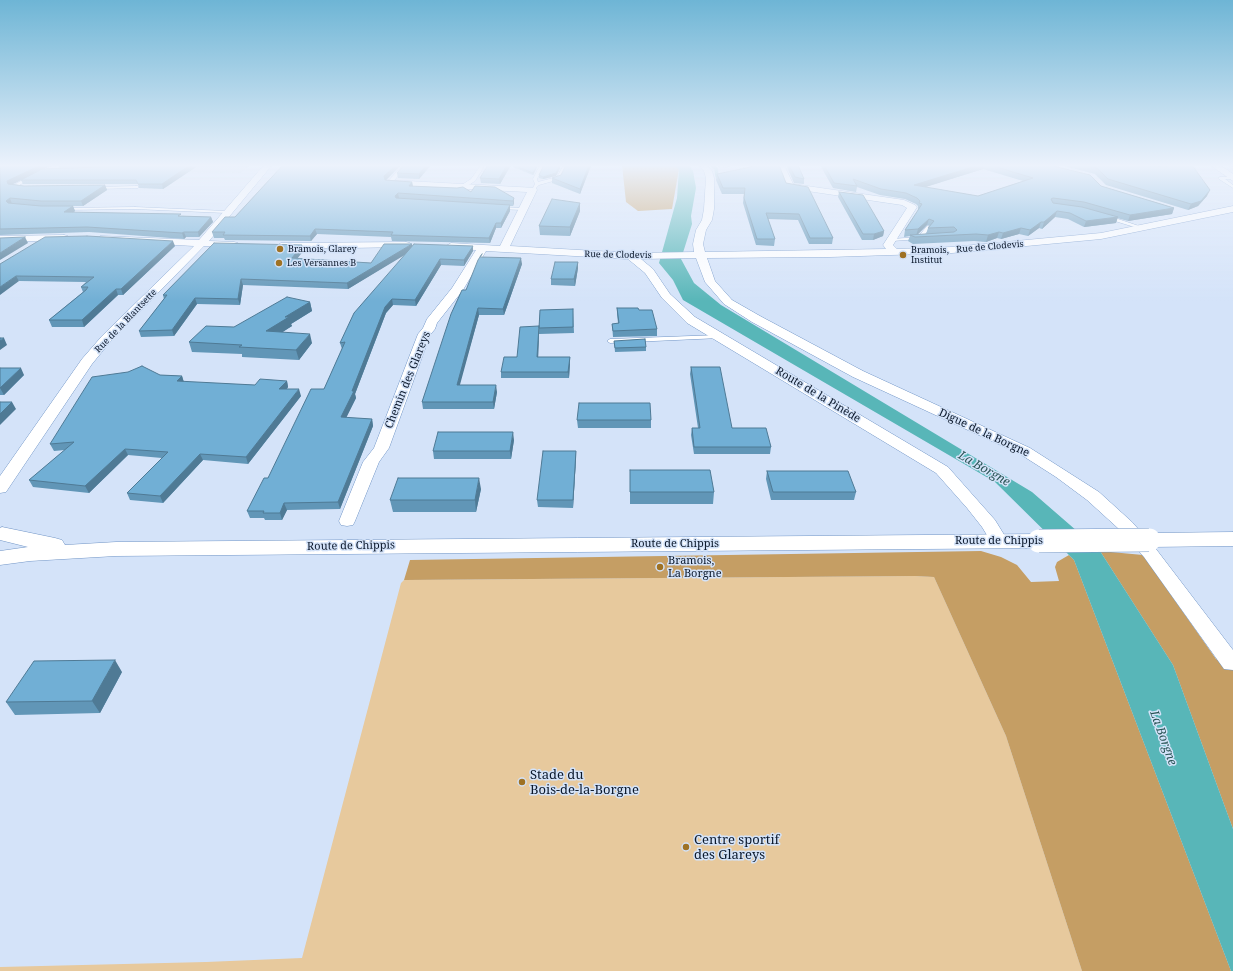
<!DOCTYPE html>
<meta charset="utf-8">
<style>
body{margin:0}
canvas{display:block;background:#d4e3f9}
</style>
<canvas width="1233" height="971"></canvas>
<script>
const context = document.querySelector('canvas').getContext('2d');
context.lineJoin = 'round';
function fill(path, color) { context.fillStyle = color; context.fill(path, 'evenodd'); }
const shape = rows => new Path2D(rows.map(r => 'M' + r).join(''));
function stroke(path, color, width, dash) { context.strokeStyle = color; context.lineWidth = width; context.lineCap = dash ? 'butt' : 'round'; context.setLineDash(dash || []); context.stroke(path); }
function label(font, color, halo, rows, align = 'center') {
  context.font = font + ' "Noto Serif",serif'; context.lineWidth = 3; context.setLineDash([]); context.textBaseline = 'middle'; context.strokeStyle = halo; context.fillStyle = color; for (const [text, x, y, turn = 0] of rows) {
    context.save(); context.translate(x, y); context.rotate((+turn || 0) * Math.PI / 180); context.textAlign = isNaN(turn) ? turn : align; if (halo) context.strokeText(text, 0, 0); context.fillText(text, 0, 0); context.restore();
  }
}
fill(shape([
 [141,165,250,165,241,173,164,172]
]), '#c3d4eb');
fill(shape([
 [915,576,934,577,1006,736,1082,971,0,971,0,967,206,962,302,958,401,583,404,580]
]), '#e7c99d');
fill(shape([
 [622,165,675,165,679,169,672,209,638,211,626,202],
 [981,551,1001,557,1017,565,1031,582,1059,581,1055,567,1057,562,1069,555,1074,560,1231,971,1082,971,1006,736,934,577,915,576,404,580,410,560],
 [1100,551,1143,555,1216,659,1233,666,1233,829,1173,665]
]), '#c59e64');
fill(shape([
 [675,165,689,165,693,171,696,188,691,216,692,224,681,259,694,283,721,305,1032,492,1100,551,1173,665,1233,829,1233,971,1231,971,1074,560,995,482,683,300,673,280,659,263,677,198,679,170]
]), '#58b6b8');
stroke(shape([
 [712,165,716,169,717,176]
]), '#58b6b8', 3.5);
const service = shape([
 [403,165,407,165,392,183,388,183,388,181,403,165],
 [481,165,485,165,475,181,464,188,460,188,460,186,471,179,481,165],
 [540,165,544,165,537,179,538,182,557,177,563,166,562,165,567,166,560,179,539,185,535,189,533,188,535,184,533,179,540,165],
 [1228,165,1232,165,1233,169,1232,169,1228,165],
 [30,176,33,177,16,187,19,187,19,189,10,187,30,176],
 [1220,177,1233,177,1233,179,1225,179,1233,185,1233,188,1219,179,1218,178,1220,177],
 [136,186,138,186,138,188,97,189,95,188,97,187,136,186],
 [135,207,226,211,228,212,226,213,135,209,63,210,61,209,63,208,135,207],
 [500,207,523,208,525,209,523,210,498,209,498,208,500,207],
 [1105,216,1109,216,1145,228,1141,229,1105,218,1105,216],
 [927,226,931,227,921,239,892,241,890,240,892,239,918,237,927,226],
 [718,335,720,336,720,338,610,343,607,341,610,339,718,335]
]);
const minor = shape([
 [52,165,61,165,53,172,47,172,46,170,52,165],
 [264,165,272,165,209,241,234,242,238,243,239,245,238,247,204,246,110,342,92,364,6,492,0,493,0,476,82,359,102,336,194,246,104,241,100,240,99,238,100,236,199,240,264,165],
 [699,165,707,165,712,171,714,178,714,209,712,220,706,230,703,244,705,252,886,249,883,245,907,208,902,205,787,188,778,165,787,165,785,167,793,184,904,200,915,205,917,207,893,245,897,249,952,247,1101,233,1233,206,1233,212,1101,239,952,253,830,257,707,258,715,281,732,300,760,316,863,371,1030,448,1099,492,1132,522,1156,549,1233,650,1233,670,1224,669,1144,557,1120,530,1087,500,1056,477,1020,454,853,377,752,322,724,304,705,282,696,258,641,259,653,269,670,294,695,317,948,467,995,520,1008,541,1005,545,999,547,993,545,982,527,967,508,936,473,687,323,662,298,645,273,628,259,486,251,463,290,437,323,435,329,430,335,389,448,379,462,355,521,353,525,347,526,341,525,339,521,363,462,374,448,418,334,423,328,427,319,452,288,476,250,451,249,446,246,451,243,500,246,527,192,392,185,388,182,389,180,536,188,537,190,510,246,631,253,694,252,693,244,696,230,702,220,704,209,706,178,704,171,699,165],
 [718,165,731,165,727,167,719,167,718,165],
 [1210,165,1220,165,1233,174,1233,181,1210,165],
 [64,235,68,236,69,238,68,240,0,242,0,236,64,235],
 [406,242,410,243,411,245,410,247,281,249,276,246,281,243,406,242]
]);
const tertiary = shape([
 [2,527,55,538,62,540,65,545,116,542,1039,534,1046,536,1049,541,1046,546,1039,548,116,556,30,561,0,565,0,551,28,547,0,540,0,528,2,527],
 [1233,532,1233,546,1149,547,1142,545,1139,540,1142,535,1149,533,1233,532]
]);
stroke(service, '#7195c6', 1);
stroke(minor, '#7195c6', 1);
stroke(tertiary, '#7195c6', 1);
fill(service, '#fff');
fill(minor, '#fff');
fill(tertiary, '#fff');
const tertiaryBridge = shape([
 [1039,541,1149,540]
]);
stroke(tertiaryBridge, '#7195c6', 24, []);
stroke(tertiaryBridge, '#fff', 23);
fill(shape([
 [0,165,50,165,45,169,60,168,58,165,199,165,163,189,139,188,138,184,23,184,21,180,13,184,24,186,105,185,107,190,83,206,73,206,75,211,73,213,211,217,213,222,199,237,186,237,184,239,89,232,0,235],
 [283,165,401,165,386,180,412,182,413,187,471,192,514,198,514,203,513,206,510,206,510,211,501,228,496,228,490,243,392,241,391,237,317,234,311,241,225,240,224,238,214,238,212,232,235,217],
 [404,165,431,165,419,179,398,178,397,173],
 [511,165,500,184,481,183,480,178],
 [513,165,538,165,533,175,513,167],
 [560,165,560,168,556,176,543,179,539,178,539,175],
 [569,165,591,165,580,194,552,183,552,178,561,175],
 [787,165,798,165,804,179,804,184,794,183,787,167],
 [820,165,1049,165,1101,186,1174,208,1172,214,1128,221,1117,218,1116,223,1084,227,1068,219,1055,217,1042,229,1039,228,1028,236,1019,234,1001,239,997,238,986,242,974,241,913,244,908,241,910,236,904,237,905,230,919,209,918,209,918,206,916,204,905,199,880,195,857,187,856,192,833,188],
 [983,169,1023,181,978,196,925,187],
 [927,225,930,226,928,228,926,234,917,235],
 [1060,165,1120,165,1161,167,1161,165,1192,165,1207,196,1198,206,1188,210,1106,185,1095,174],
 [717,174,786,183,833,238,832,244,809,244,798,220,768,219,775,239,774,246,756,245,743,203,744,194,722,194,716,180],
 [839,192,884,231,883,236,873,240,862,240,838,197],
 [580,211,570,236,540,235,539,226],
 [302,245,304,250,297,258,371,263,412,246,473,246,473,251,464,266,441,265,416,306,393,305,386,313,355,394,356,398,346,418,372,419,373,426,340,509,287,510,282,520,265,520,264,518,250,518,247,511,324,389,342,349,340,343,405,254,348,289,243,285,240,305,197,304,174,336,141,337,139,331,164,299,163,295],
 [175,246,123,295,118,295,84,327,52,327,49,320,83,292,81,287,86,282,19,281,0,264],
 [482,257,522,264,504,315,479,315,459,385,497,392,494,409,423,409,422,402,466,290],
 [578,262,578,268,575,286,551,285,551,279],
 [310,302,312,311,291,324,292,326,282,332,312,343,299,360,242,357,242,354,192,352,189,342],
 [617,308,639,310,657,329,657,336,613,337,612,324,618,323,617,314],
 [573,309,574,333,539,334,539,328],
 [539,332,538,357,570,357,570,363,569,378,501,378,501,372,517,357],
 [614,341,646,347,646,351,615,352],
 [691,367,732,428,771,447,770,454,694,454,691,435,692,428,698,428,690,374],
 [0,368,24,375,4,395,0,395],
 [160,375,182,376,184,382,255,385,287,381,288,387,287,389,301,396,248,464,203,460,163,503,130,500,127,493,162,458,128,455,89,493,33,487,29,480,65,450,54,451,50,444],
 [577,420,651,420,651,428,578,428],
 [514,440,511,459,434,459,433,451],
 [576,451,576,458,573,508,538,507,537,500],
 [630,470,714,492,713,504,630,504],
 [767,471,856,492,854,500,771,500,766,479],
 [481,489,476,512,393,512,390,500],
 [122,672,100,713,15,715,6,702]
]), '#6196b7');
fill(shape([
 [41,165,50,165,46,168,9,186,8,184,7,181],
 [190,165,199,165,163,189,162,184],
 [396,165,401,165,385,181,384,176],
 [426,165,431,165,419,179,419,174],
 [507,165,511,165,500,184,499,179],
 [537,165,538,165,533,175,533,173],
 [560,165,560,168,556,176,543,179,543,177],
 [589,165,591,165,591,166,580,194,580,189],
 [979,165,984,165,983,169,913,191,914,185],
 [412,182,413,187,409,186],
 [105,185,107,190,83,206,81,201],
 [1210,190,1207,196,1198,206,1188,210,1191,204],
 [398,193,399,198,396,201,395,196],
 [10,198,12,204,8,206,6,201],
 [514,198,514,203,513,206,513,201],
 [580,203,580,211,570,236,570,227],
 [510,205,510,211,501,228,501,223],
 [73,206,75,211,66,218,64,212],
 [1174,208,1172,214,1128,221,1130,215],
 [1057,211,1055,217,1042,229,1044,222],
 [211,217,213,222,199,237,198,232],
 [1118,217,1116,223,1084,227,1086,221],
 [929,219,927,225,916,236,918,229],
 [1041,222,1039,228,1028,236,1030,230],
 [496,223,496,228,490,243,489,238],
 [1021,228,1019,234,1001,239,1003,233],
 [315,229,317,234,311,241,310,236],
 [884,231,883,236,873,240,874,234],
 [184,232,186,237,184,239,182,233],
 [999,232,997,238,986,242,988,235],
 [25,237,28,243,0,260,0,253],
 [173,241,175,246,123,295,121,289],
 [412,244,413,250,348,289,347,283],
 [302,245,304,250,293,264,292,258],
 [473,246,473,251,464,266,464,260],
 [521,258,522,264,504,315,503,309],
 [440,259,441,265,416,306,415,300],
 [578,262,578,268,575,286,574,279],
 [16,276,19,281,0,295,0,287],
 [241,279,243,285,240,305,238,299],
 [116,289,118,295,84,327,82,320],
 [195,298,197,304,174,336,172,330],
 [392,299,393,305,386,313,355,394,356,398,343,424,341,417,385,307],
 [310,302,312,311,291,324,292,326,269,341,266,331,285,317],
 [478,308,479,315,458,392,457,385],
 [539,326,539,332,538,363,537,357],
 [310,334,312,343,299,360,296,350],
 [4,338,7,345,0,350,0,341],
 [570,357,570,363,569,378,568,372],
 [21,368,24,375,4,395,0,388],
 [182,376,184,383,177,381],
 [287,381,288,387,281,396,279,389],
 [496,385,497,392,494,409,493,402],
 [299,389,301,396,248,464,246,457],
 [12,402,16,409,0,425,0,414],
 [372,419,373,426,340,509,338,502],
 [513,432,514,440,511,459,510,451],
 [125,449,128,455,89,493,85,486],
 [576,451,576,458,573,508,573,500],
 [200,454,203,460,163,503,160,496],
 [479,478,481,489,476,512,475,500],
 [284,503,287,510,282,520,280,513],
 [115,660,122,672,100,713,92,701]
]), '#4f7a95');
const building = shape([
 [0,165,41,165,7,181,8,184,24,186,105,185,81,201,41,201,10,198,6,201,8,203,41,206,73,206,64,212,181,214,178,216,211,217,198,232,184,232,182,233,87,227,0,229,0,165],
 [131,165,190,165,162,184,138,184,136,180,21,180,42,169,132,166,131,165],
 [283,165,396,165,384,176,385,180,412,182,409,186,457,188,463,187,471,192,475,186,495,187,514,198,513,201,398,193,395,196,396,198,510,205,501,223,496,223,489,238,391,235,393,232,315,229,310,236,223,235,225,232,212,232,225,217,235,217,283,165],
 [404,165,426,165,419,174,397,173,404,165],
 [488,165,507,165,499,179,480,178,488,165],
 [514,165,537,165,533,173,514,165],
 [544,165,560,165,556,173,543,177,539,175,544,165],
 [566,165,569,166,569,165,589,165,580,189,552,178,561,175,566,165],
 [760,165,779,165,786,183,808,187,833,238,810,238,799,214,766,213,775,239,757,239,744,198,745,188,723,188,717,174,760,165],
 [789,165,798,165,804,179,795,177,789,165],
 [824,165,917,165,920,166,921,165,979,165,914,185,978,196,1033,178,990,165,1049,165,1090,175,1101,186,1174,208,1130,215,1084,202,1053,198,1051,199,1053,203,1082,207,1118,217,1086,221,1070,213,1057,211,1044,222,1041,222,1030,230,1021,228,1003,233,999,232,988,235,976,234,915,237,910,235,954,232,957,230,954,227,928,228,934,221,929,219,918,229,905,230,922,204,919,203,920,201,917,198,906,193,881,189,853,179,857,186,834,183,824,165],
 [1084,165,1120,165,1167,167,1166,165,1192,165,1210,190,1201,201,1191,204,1108,179,1097,168,1084,165],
 [839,192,863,195,884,231,874,234,863,234,839,192],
 [552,199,580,203,570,227,539,226,552,199],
 [87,236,173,241,121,289,116,289,82,320,49,320,86,290,88,287,81,287,94,277,16,276,0,287,0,264,45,237,87,236],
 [25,237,0,253,0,238,25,237],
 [214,243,302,245,292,258,371,263,384,244,412,244,347,283,241,279,238,299,195,298,172,330,139,331,167,295,163,295,214,243],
 [414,244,473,246,464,260,440,259,415,300,392,299,385,307,352,391,354,391,341,417,372,419,338,502,284,503,280,513,263,513,264,511,247,511,264,478,268,478,311,389,324,389,345,342,340,343,354,313,414,244],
 [482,254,480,257,521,258,503,309,478,308,457,385,496,385,493,402,422,402,451,314,462,290,466,290,478,260,482,254],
 [555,262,578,262,574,279,551,279,555,262],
 [287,297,310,302,285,317,289,317,266,331,310,334,296,350,239,347,242,345,189,342,206,326,234,327,287,297],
 [617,308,638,308,639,310,652,310,657,329,613,331,612,324,619,323,617,308],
 [573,309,573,327,539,328,540,310,573,309],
 [539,326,537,357,570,357,568,372,501,372,504,357,517,357,520,327,539,326],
 [0,338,4,338,0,341,0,338],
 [645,339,646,347,615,348,614,341,645,339],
 [142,366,160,375,182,376,177,381,255,385,260,379,287,381,279,389,299,389,246,457,200,454,160,496,127,493,168,452,125,449,85,486,29,480,74,442,50,444,92,377,128,372,142,366],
 [691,367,720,367,732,428,766,428,771,447,694,447,692,428,700,428,691,367],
 [0,368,21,368,0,388,0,368],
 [0,402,12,402,0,414,0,402],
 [579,403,650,403,651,420,577,420,579,403],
 [438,432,513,432,510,451,433,451,438,432],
 [543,451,576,451,573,500,537,500,543,451],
 [630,470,710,470,714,492,630,492,630,470],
 [767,471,848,471,856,492,773,492,767,471],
 [398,478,479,478,475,500,390,500,398,478],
 [115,660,92,701,6,702,34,661,115,660]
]);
fill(building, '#71afd5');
stroke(building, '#4f7a95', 1);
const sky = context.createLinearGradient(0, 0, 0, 301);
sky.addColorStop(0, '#6eb5d5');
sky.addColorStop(0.55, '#ecf2fc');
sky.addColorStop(1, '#ecf2fc00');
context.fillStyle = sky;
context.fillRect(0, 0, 1233, 301);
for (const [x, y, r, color] of [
 [280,249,4,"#9f7224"],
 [903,255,4,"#9f7224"],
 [279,263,4,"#9f7224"],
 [660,567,4,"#9f7224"],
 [522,782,4,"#9f7224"],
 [686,847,4,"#9f7224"]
]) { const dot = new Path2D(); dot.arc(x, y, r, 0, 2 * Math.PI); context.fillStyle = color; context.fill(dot); stroke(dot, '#d4e3f9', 1.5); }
label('9px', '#0b182b', '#d4e3f9', [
 ["Rue de Clodevis",990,247,-5],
 ["Rue de Clodevis",618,255,1],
 ["Rue de la Blantsette",126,321,-46]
]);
label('9px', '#0b182b', '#d4e3f9', [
 ["Bramois, Glarey",288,249],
 ["Bramois,",911,250],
 ["Institut",911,260],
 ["Les Versannes B",287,263]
], 'left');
label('11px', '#0b182b', '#d4e3f9', [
 ["Chemin des Glareys",408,380,-68],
 ["Route de la Pinède",818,395,31],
 ["Digue de la Borgne",984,433,25],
 ["Route de Chippis",999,541],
 ["Route de Chippis",675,544],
 ["Route de Chippis",351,546,-1]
]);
label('11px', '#0b182b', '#d4e3f9', [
 ["Bramois,",668,561],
 ["La Borgne",668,574]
], 'left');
label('italic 12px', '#285354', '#d4e3f9', [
 ["La Borgne",984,469,30],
 ["La Borgne",1163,738,70]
]);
label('13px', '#0b182b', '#d4e3f9', [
 ["Stade du",530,775],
 ["Bois-de-la-Borgne",530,790],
 ["Centre sportif",694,840],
 ["des Glareys",694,855]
], 'left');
</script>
